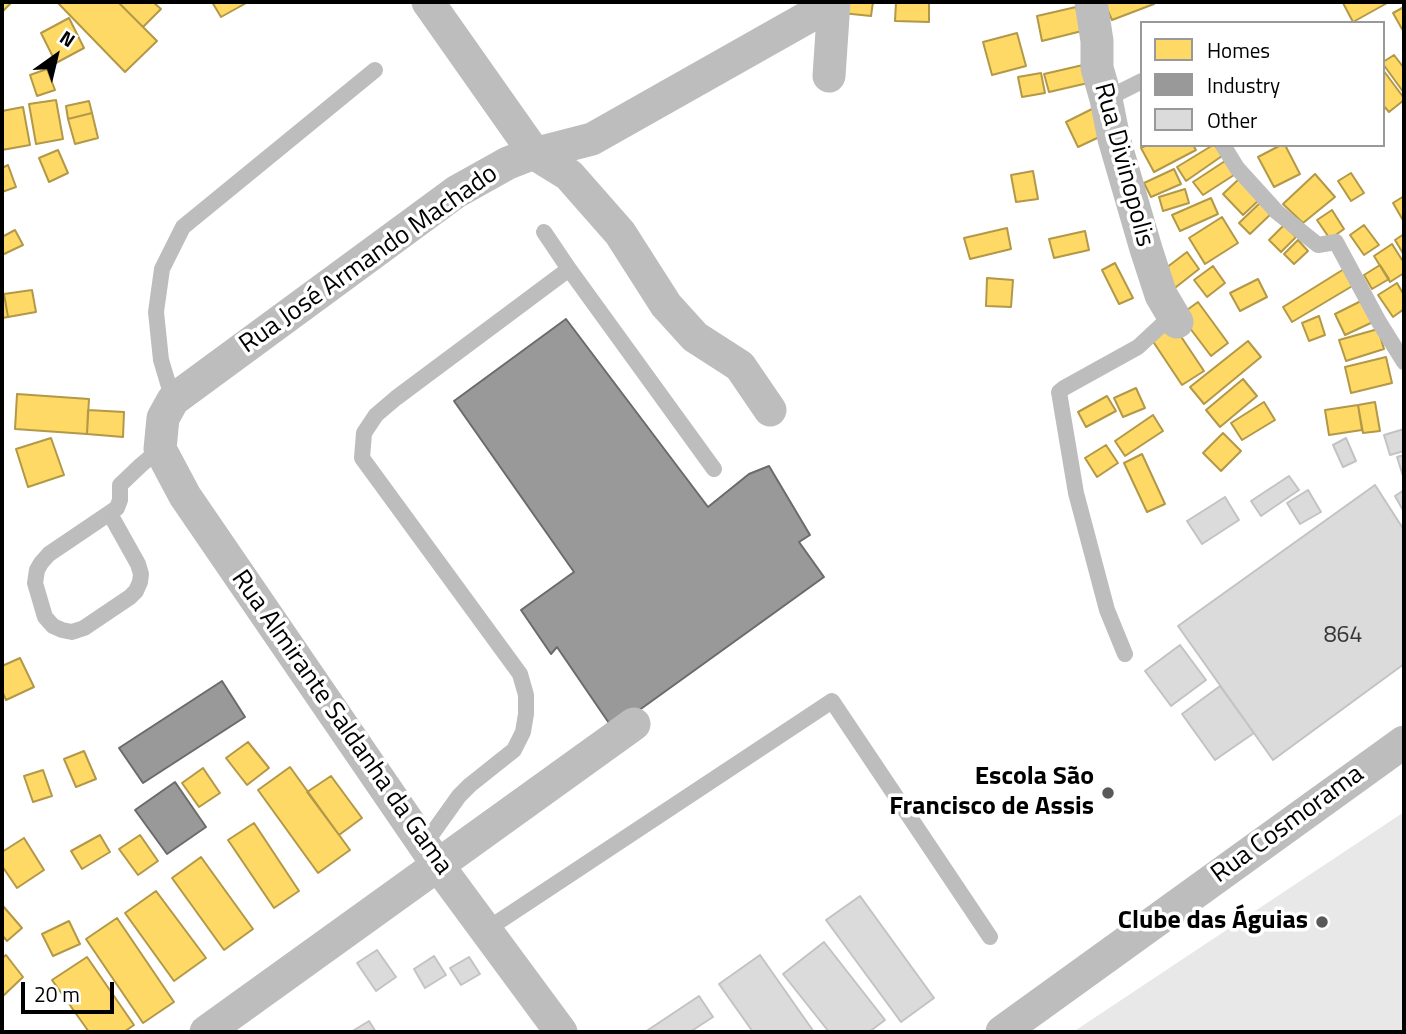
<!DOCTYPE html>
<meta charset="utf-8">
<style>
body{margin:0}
#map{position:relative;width:1406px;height:1034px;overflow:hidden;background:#fff;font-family:"Titillium Web",sans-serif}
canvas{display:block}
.frame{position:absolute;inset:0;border:4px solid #000;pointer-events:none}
.legend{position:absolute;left:1140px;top:21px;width:245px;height:126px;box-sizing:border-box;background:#fff;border:2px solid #999;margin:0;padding:9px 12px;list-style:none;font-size:21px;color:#000}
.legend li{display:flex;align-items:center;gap:14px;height:35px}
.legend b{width:35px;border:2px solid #999}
.north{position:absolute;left:21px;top:21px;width:70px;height:70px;-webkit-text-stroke:5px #fff;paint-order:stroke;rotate:34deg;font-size:19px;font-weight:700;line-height:28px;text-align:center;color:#000}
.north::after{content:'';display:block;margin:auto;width:24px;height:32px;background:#000;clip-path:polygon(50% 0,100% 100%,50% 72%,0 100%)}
.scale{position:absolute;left:21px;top:982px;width:93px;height:32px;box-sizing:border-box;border:4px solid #000;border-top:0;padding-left:9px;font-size:21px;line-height:24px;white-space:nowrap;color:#000;-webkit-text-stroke:5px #fff;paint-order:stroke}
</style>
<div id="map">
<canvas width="1406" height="1034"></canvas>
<div class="frame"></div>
<ul class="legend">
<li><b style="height:19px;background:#ffd966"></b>Homes</li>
<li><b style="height:19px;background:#999"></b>Industry</li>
<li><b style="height:19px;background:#dbdbdb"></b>Other</li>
</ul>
<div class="north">N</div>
<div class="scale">20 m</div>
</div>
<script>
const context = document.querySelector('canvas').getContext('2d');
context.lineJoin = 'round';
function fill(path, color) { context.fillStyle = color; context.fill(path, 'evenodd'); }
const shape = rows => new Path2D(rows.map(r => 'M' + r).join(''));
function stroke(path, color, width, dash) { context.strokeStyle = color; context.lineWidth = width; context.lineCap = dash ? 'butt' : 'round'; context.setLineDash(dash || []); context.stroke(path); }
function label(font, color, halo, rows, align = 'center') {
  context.font = font + ' "Titillium Web",sans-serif'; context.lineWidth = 7; context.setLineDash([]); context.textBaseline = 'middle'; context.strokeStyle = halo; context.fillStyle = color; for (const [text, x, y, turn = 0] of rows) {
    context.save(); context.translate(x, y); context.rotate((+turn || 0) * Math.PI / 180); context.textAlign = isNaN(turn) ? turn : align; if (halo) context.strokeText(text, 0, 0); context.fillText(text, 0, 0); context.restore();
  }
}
fill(shape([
 [1404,812,1404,1032,1073,1032]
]), '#e8e8e8');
const homes = shape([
 [2,2,12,2,2,12,2,2],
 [57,2,118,2,157,41,125,72,57,2],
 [118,2,153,2,161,9,143,27,118,2],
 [212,2,248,2,221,17,212,2],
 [844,2,873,2,871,16,842,13,844,2],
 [896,2,929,2,929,22,895,21,896,2],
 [1104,2,1153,2,1154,4,1112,20,1104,2],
 [1346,2,1389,2,1353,22,1343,3,1346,2],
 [1076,7,1082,31,1042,41,1037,16,1076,7],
 [1404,7,1404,28,1402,29,1393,13,1404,7],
 [69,18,84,48,56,63,41,33,69,18],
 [1017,33,1026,66,992,75,983,42,1017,33],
 [1394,55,1404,68,1404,93,1383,64,1383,62,1394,55],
 [1083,65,1088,83,1049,92,1044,74,1083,65],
 [47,69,55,90,37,96,30,75,47,69],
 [1383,70,1404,98,1404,100,1389,112,1383,105,1383,70],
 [1041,73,1045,93,1022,97,1018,77,1041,73],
 [56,100,63,139,36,144,29,104,56,100],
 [89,101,92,113,68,119,66,106,89,101],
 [1098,106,1110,132,1078,147,1066,122,1098,106],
 [23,107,30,145,2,150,2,111,23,107],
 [92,113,98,138,75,144,68,119,92,113],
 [1147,145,1193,145,1196,150,1154,172,1141,148,1147,145],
 [1213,145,1215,145,1222,156,1186,181,1177,167,1213,145],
 [1281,145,1285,145,1300,174,1274,187,1258,157,1281,145],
 [58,150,68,173,49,182,39,158,58,150],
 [1225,161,1234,175,1203,195,1193,182,1225,161],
 [8,165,16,187,2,192,2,168,8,165],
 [1174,169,1181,184,1151,197,1144,183,1174,169],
 [1033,171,1038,199,1016,202,1011,175,1033,171],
 [1351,173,1364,193,1351,201,1338,181,1351,173],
 [1315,174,1335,197,1303,223,1283,204,1315,174],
 [1240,178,1260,199,1243,215,1223,194,1240,178],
 [1185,189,1189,203,1163,211,1159,197,1185,189],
 [1404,196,1404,222,1393,203,1404,196],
 [1211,198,1218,214,1180,231,1172,215,1211,198],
 [1263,200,1274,211,1250,234,1239,223,1263,200],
 [1332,210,1344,229,1330,239,1317,220,1332,210],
 [1222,217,1238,243,1205,264,1189,238,1222,217],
 [1284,225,1296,237,1281,252,1269,240,1284,225],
 [1364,225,1379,245,1364,255,1350,235,1364,225],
 [1007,228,1011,249,970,259,964,238,1007,228],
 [15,230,23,245,2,255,2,237,15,230],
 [1085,231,1089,250,1054,258,1049,239,1085,231],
 [1404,234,1404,255,1395,240,1404,234],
 [1298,240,1308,251,1294,264,1284,254,1298,240],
 [1392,244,1404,263,1404,273,1390,282,1374,256,1392,244],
 [1187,252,1199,269,1171,291,1158,274,1187,252],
 [1115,263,1133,298,1119,304,1102,270,1115,263],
 [1380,265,1389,279,1372,289,1364,275,1380,265],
 [1213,266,1225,283,1207,297,1194,280,1213,266],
 [1344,269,1354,285,1292,322,1283,307,1344,269],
 [987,278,1013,280,1011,307,986,306,987,278],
 [1258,279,1267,297,1240,311,1230,293,1258,279],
 [1397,283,1404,295,1404,309,1393,317,1378,295,1397,283],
 [32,290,36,312,8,317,4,294,32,290],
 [2,294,4,294,8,317,2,318,2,294],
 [1363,300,1373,322,1345,335,1335,314,1363,300],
 [1198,302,1228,343,1211,356,1180,315,1198,302],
 [1319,316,1325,335,1309,341,1302,323,1319,316],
 [1174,326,1204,371,1182,385,1152,340,1174,326],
 [1378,329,1384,349,1346,361,1339,340,1378,329],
 [1248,341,1261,357,1204,404,1190,387,1248,341],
 [1386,357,1392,383,1351,393,1345,367,1386,357],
 [1243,379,1257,396,1220,427,1206,410,1243,379],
 [1136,388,1145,408,1123,417,1114,398,1136,388],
 [17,394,89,399,87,434,15,429,17,394],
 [1107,396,1116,411,1086,427,1078,412,1107,396],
 [1264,402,1275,420,1242,440,1231,423,1264,402],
 [1375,402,1380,431,1363,433,1358,405,1375,402],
 [1358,405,1362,430,1329,435,1325,410,1358,405],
 [88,410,124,412,123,437,87,434,88,410],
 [1153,415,1163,431,1125,456,1115,441,1153,415],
 [1223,433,1241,451,1221,471,1203,453,1223,433],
 [51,438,64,475,28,487,16,449,51,438],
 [1106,445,1118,463,1097,477,1085,458,1106,445],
 [1142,454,1165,504,1147,512,1124,463,1142,454],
 [20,658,34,687,6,700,2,691,2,666,20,658],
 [248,742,269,768,247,785,226,758,248,742],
 [84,751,96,779,76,787,64,759,84,751],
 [290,767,350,850,318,873,258,790,290,767],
 [203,768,220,793,199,807,182,783,203,768],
 [43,770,52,796,33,802,24,776,43,770],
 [331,776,362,818,339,835,307,792,331,776],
 [254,823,299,891,274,908,228,840,254,823],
 [100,835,110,852,82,869,71,851,100,835],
 [140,835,158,861,138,875,119,849,140,835],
 [24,838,44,870,17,888,2,866,2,852,24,838],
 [201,857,253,929,224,950,172,878,201,857],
 [156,891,206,958,174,981,125,913,156,891],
 [3,906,22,928,7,941,2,935,3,906],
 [117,918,174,1002,143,1023,86,939,117,918],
 [69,921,80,944,53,956,42,934,69,921],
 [6,955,23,977,2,997,2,958,6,955],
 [87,957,134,1025,124,1032,89,1032,52,980,87,957]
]);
fill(homes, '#ffd966');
stroke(homes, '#b29847', 2);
const industry = shape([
 [566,319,708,507,749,474,769,466,810,535,799,542,824,577,613,729,557,647,551,654,521,610,574,572,454,401,566,319],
 [222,681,245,717,143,783,119,748,222,681],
 [175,782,206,827,167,854,135,810,175,782]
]);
fill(industry, '#999');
stroke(industry, '#6b6b6b', 2);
const building = shape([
 [1404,429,1404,451,1390,455,1384,435,1404,429],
 [1346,438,1356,461,1343,467,1333,445,1346,438],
 [1404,455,1404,475,1403,476,1397,457,1404,455],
 [1289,476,1299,490,1261,516,1251,501,1289,476],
 [1375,485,1404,530,1404,664,1273,760,1178,626,1375,485],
 [1308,490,1321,512,1300,524,1287,503,1308,490],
 [1404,490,1404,512,1395,496,1404,490],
 [1225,497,1239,520,1202,544,1187,521,1225,497],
 [1180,645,1206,680,1171,706,1145,671,1180,645],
 [1220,686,1254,733,1215,760,1182,714,1220,686],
 [860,896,934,998,901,1022,826,920,860,896],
 [824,942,885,1020,869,1032,829,1032,783,974,824,942],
 [377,950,396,977,376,991,357,963,377,950],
 [760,955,814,1032,753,1032,719,984,760,955],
 [434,956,446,975,425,988,414,969,434,956],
 [469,957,480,974,461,985,450,968,469,957],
 [699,996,713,1017,690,1032,645,1032,699,996],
 [369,1021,376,1032,351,1032,369,1021]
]);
fill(building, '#dbdbdb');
stroke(building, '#c3c3c3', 2);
stroke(shape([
 [1106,99,1142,81],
 [1223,145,1237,168,1277,212,1318,245,1336,242,1379,322,1404,362],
 [569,269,714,469],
 [173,400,161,360,156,312,162,269,183,227,375,70],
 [110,514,138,564,141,574,140,582,136,591,130,597,84,628,72,632,62,630,53,626,45,617,35,583,37,570,41,563,49,554,117,508,120,500,120,485,141,465,160,449],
 [1125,654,1107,610,1076,493,1059,392,1064,388,1138,347,1166,321,1164,307],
 [424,845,459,796,470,785,514,750,523,732,526,714,526,695,520,674,362,458,364,433,376,415,396,398,569,269,544,232],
 [486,930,832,701,990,937]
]), '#bdbdbd', 16);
stroke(shape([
 [428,2,535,154,569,175,620,233,666,305,695,337,740,366,770,410],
 [1091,2,1097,41,1097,68,1106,99,1114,139,1146,249,1161,295,1177,322],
 [829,76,834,2],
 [206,1032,634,724],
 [561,1032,437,864,185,496,160,449,163,418,173,400,456,192,508,163,526,156,592,139,833,3],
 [1002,1032,1404,742]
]), '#bdbdbd', 33);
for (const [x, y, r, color] of [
 [1108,793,7,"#595959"],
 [1322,922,7,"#595959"]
]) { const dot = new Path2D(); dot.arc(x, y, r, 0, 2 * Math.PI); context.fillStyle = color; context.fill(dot); stroke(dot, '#fff', 2.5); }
label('23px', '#373737', null, [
 ["864",1343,636]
]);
label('26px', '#000', '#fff', [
 ["Rua Divinopolis",1123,165,75],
 ["Rua José Armando Machado",369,260,-35],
 ["Rua Almirante Saldanha da Gama",341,723,55],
 ["Rua Cosmorama",1288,825,-36]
]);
label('bold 26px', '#000', '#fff', [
 ["Escola São",1094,778],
 ["Francisco de Assis",1094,808],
 ["Clube das Águias",1308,922]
], 'right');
</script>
